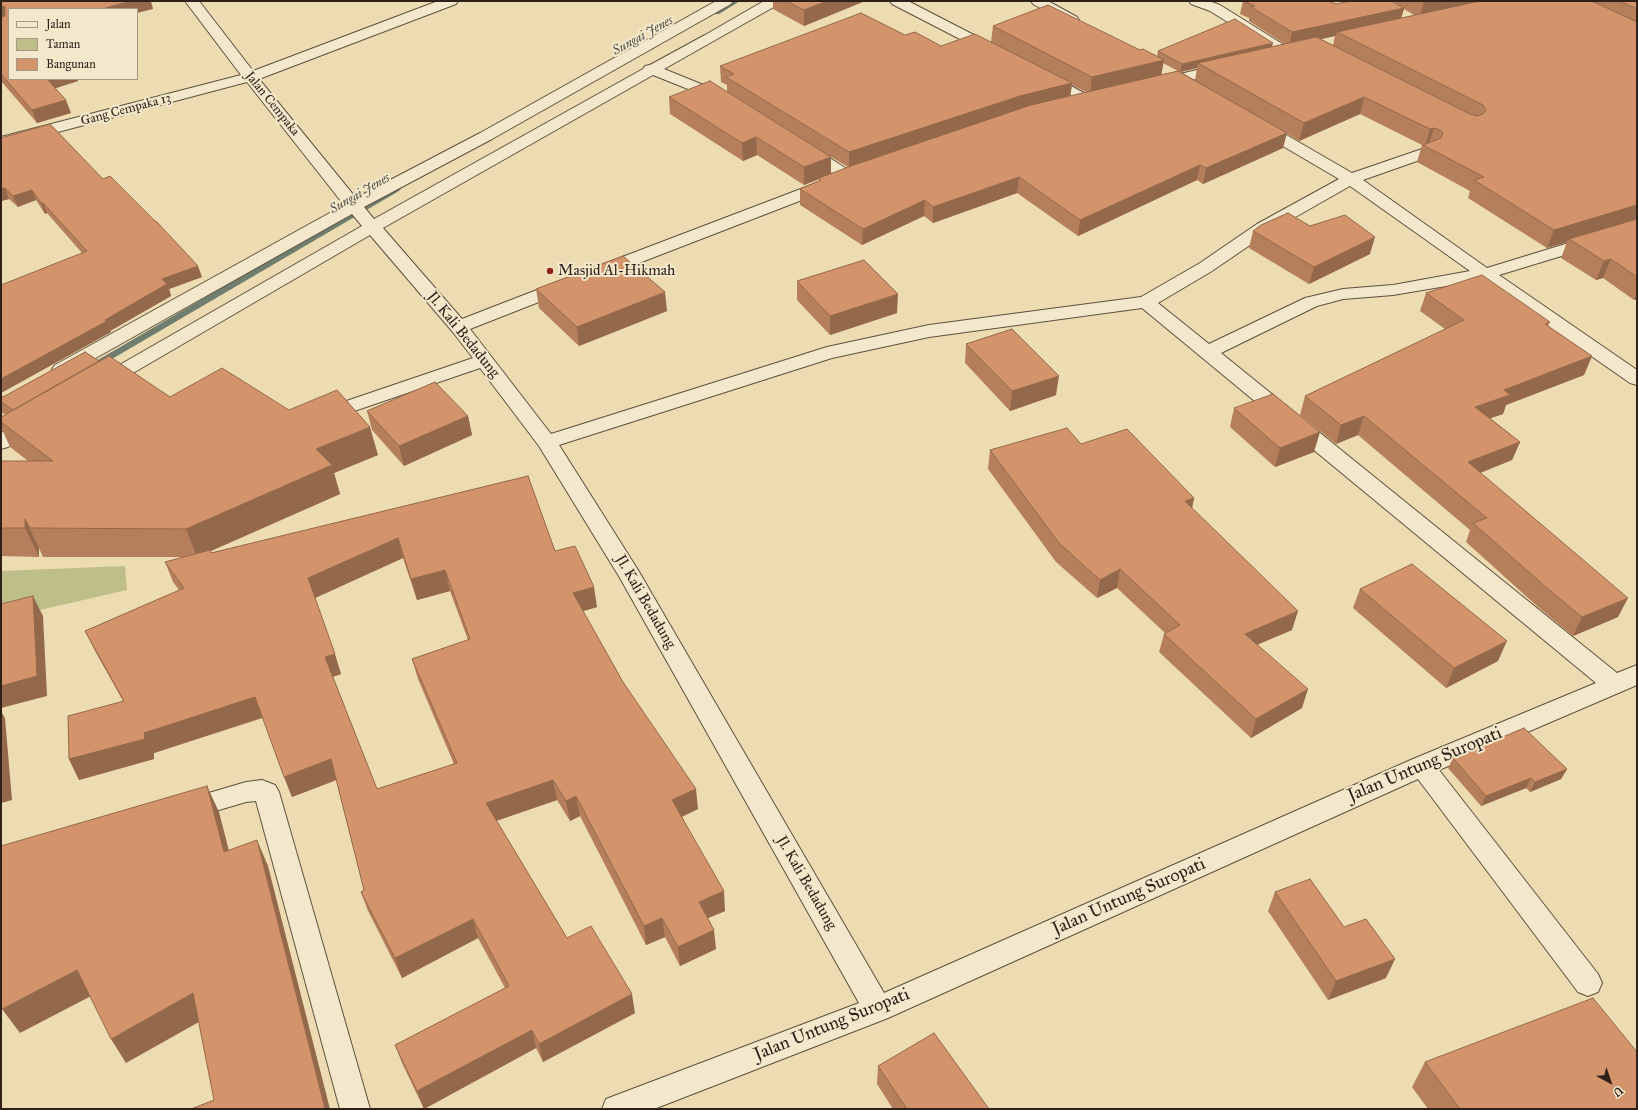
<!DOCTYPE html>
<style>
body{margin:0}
#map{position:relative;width:1638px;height:1110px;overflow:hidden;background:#eddcb1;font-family:"IM FELL Great Primer",serif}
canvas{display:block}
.frame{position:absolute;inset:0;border:2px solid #2f2119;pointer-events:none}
.legend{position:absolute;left:8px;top:8px;width:130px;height:72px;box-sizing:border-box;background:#f3e8cc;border:1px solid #a59884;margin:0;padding:5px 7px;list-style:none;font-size:12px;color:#2f2119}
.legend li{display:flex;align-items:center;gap:8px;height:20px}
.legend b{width:20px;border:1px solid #a59884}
.north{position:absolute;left:1590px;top:1062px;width:40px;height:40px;-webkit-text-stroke:3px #f3e8cc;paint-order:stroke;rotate:140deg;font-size:11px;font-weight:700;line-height:16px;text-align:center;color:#2f2119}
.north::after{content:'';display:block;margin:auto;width:14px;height:18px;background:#2f2119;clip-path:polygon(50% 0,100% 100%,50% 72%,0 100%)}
</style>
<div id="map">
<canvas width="1638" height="1110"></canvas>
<div class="frame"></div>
<ul class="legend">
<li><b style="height:5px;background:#f3e8cc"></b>Jalan</li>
<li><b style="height:11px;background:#bebf88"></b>Taman</li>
<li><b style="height:11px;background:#d4946b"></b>Bangunan</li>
</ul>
<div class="north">U</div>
</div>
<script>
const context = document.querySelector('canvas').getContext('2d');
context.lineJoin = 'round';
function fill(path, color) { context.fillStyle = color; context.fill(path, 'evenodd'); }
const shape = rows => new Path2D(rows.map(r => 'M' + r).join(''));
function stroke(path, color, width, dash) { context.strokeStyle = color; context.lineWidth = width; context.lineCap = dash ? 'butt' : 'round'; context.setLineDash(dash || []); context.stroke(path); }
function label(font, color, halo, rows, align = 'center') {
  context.font = font + ' "IM FELL Great Primer",serif'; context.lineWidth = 4; context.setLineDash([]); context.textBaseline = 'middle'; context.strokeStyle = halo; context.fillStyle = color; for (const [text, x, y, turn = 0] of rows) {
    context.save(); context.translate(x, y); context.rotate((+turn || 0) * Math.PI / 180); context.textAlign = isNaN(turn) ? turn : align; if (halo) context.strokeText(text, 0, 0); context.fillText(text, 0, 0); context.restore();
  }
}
fill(shape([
 [125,566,127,590,1,619,1,571]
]), '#bebf88');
fill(shape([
 [730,1,740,1,719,14,716,14,712,12,730,1],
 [396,186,399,187,401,189,399,191,100,366,96,367,91,364,396,186]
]), '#6f7e6f');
const minor = shape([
 [185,1,199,1,253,71,438,1,458,1,456,4,259,79,356,198,480,133,716,1,733,1,731,4,492,139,364,207,374,219,643,69,645,66,650,65,705,35,764,1,781,1,779,4,664,69,728,95,731,98,728,101,723,103,653,75,383,228,462,319,560,281,566,280,572,281,575,285,572,289,470,329,551,434,827,347,929,325,1141,297,1200,263,1257,224,1339,179,1252,128,1250,125,1252,122,1258,120,1264,122,1352,173,1422,149,1428,147,1434,149,1436,152,1434,155,1363,180,1487,268,1637,222,1637,233,1499,275,1637,370,1637,385,1630,383,1482,280,1393,295,1343,299,1317,306,1221,353,1617,673,1637,665,1637,685,1439,770,1598,974,1602,983,1598,992,1588,996,1578,992,1418,779,888,1018,654,1109,602,1109,606,1099,859,1003,620,578,539,446,480,368,331,419,324,421,317,419,314,415,317,411,473,358,452,331,370,235,109,387,102,389,95,387,92,383,95,379,362,226,352,214,69,373,62,375,55,373,52,369,55,365,344,205,247,82,1,147,1,137,241,75,185,1],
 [1350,186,1470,271,1393,285,1343,289,1305,298,1209,344,1158,303,1212,271,1269,232,1350,186],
 [1142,308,1596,683,1413,759,884,993,638,570,559,445,832,358,929,337,1142,308],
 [890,1,908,1,999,48,1001,51,999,54,994,55,989,54,892,4,890,1],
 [1031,1,1048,1,1077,17,1079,20,1077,23,1072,24,1067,23,1033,4,1031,1],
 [1189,1,1209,1,1220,5,1292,50,1294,53,1292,56,1287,57,1282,56,1210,11,1191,4,1189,1],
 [1226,63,1231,64,1233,67,1231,70,1160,88,1155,86,1152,83,1155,80,1226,63],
 [1044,73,1049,74,1093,98,1096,101,1093,104,1088,106,1083,104,1039,80,1037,77,1039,74,1044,73],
 [805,144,811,146,853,173,855,176,853,179,847,181,841,179,799,152,797,149,799,146,805,144],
 [827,179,833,180,835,184,833,188,608,275,602,276,596,275,593,271,596,267,827,179],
 [33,418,40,420,43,424,40,428,8,447,1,449,1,433,26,420,33,418],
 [262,780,275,785,279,792,370,1109,340,1109,256,801,246,802,185,820,176,817,172,810,176,803,185,800,246,782,262,780]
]);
stroke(minor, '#5e503f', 2);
fill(minor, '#f3e8cc');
fill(shape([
 [1,1,153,9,9,9,9,79,78,79,78,81,55,88,71,113,37,123,1,81],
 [773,1,865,1,804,26,773,9],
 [1243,1,1329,1,1336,4,1395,3,1396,1,1637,1,1637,299,1634,300,1603,278,1596,280,1561,258,1567,242,1547,248,1468,198,1470,191,1417,162,1422,145,1360,114,1299,141,1286,133,1283,148,1203,184,1197,180,1078,236,1017,193,933,223,924,216,862,245,800,205,800,189,819,181,819,179,804,185,757,155,743,161,670,114,669,97,727,92,727,85,721,82,720,66,905,35,941,46,991,42,993,26,1140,50,1157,56,1158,51,1272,47,1285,44,1249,21,1249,18,1240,14],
 [1404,9,1414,15,1401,18],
 [1335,36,1333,45,1321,39],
 [1163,63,1178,71,1161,75],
 [1197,68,1195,80,1181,72],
 [1072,85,1086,92,1070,96],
 [831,157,848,167,831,174],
 [1,138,103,179,202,277,169,289,171,296,110,331,111,332,1,393,1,285,82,253,47,213,45,214,36,200,18,207,9,199,1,201],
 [1310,226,1370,254,1309,284,1249,248,1253,231],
 [797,281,897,313,830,335,797,300],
 [536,289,667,311,579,346,539,308],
 [1426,293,1550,322,1548,326,1592,356,1584,375,1506,405,1503,414,1490,418,1520,442,1512,460,1480,473,1618,617,1573,636,1538,607,1466,542,1470,530,1358,435,1336,444,1300,415,1305,396,1445,329,1420,311],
 [966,344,1056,395,1010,411,965,363],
 [99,361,170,397,289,410,378,455,334,473,340,494,211,551,211,553,528,476,555,551,597,607,583,611,623,682,698,809,682,817,725,911,708,918,716,949,680,966,665,937,646,945,580,816,570,821,557,800,496,821,567,938,635,1013,543,1062,536,1048,424,1109,402,1063,395,1045,505,988,478,938,402,978,368,911,361,892,364,890,337,780,292,797,263,718,154,753,154,759,79,780,69,759,123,701,95,651,85,631,179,590,173,582,165,562,183,557,43,557,39,548,39,557,1,556,1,461,28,461,10,447,1,427,1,417,6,414,1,413,1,397],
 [403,558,417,600,450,591,468,640,412,659,418,679,454,764,377,789,333,677,341,674,315,598],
 [1234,408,1314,452,1275,467,1230,427],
 [367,411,468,416,472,435,404,466,372,430],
 [1081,444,1194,498,1192,509,1292,630,1257,645,1302,708,1251,738,1159,652,1164,634,1165,633,1117,588,1097,598,1056,562,988,469,990,450],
 [1360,589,1498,661,1446,688,1353,608],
 [1453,758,1567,769,1561,779,1530,792,1526,788,1481,806,1448,768],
 [1275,892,1344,927,1386,978,1328,1000,1268,911],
 [1425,1062,1637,1109,1428,1109,1412,1087],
 [878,1066,989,1109,893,1109,877,1084]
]), '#b67f5c');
fill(shape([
 [131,1,151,1,153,9,137,13,137,9,105,9,105,8],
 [827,1,865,1,804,26,804,10],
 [1428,1,1502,1,1419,18,1424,2],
 [5,6,9,16,1,21,1,7],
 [1404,8,1400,22,1337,32,1335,36,1289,46,1292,32],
 [1273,43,1271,51,1198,63,1197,68,1180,72,1182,64],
 [1164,60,1161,77,1090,94,1092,77],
 [46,79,78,79,78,81,50,90],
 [1072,83,1070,99,849,168,849,152,1020,96],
 [1364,97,1360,114,1299,141,1304,123],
 [66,100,71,113,37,123,32,110],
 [1434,128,1428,146,1425,146,1430,129],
 [1287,133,1283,148,1203,184,1206,168],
 [756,137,757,155,743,161,742,143],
 [831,157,831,175,819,178,819,179,804,185,804,167],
 [1200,165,1197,180,1078,236,1080,220],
 [1019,177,1017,193,933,223,933,207],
 [5,188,9,199,1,201,1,189],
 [32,190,36,200,18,207,13,196],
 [925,200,924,216,862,245,863,229],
 [41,203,43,203,47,213,45,214],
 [1637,205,1637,221,1569,239,1567,242,1547,248,1554,230],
 [1375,237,1370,254,1309,284,1314,267],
 [1611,259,1603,278,1596,280,1604,261],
 [198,266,202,277,169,289,171,296,110,331,111,332,1,393,1,379,105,320,162,279],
 [665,292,667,311,579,346,577,327],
 [1637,293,1637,299,1634,300],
 [898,294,897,313,830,335,830,316],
 [1592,356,1584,375,1506,405,1503,414,1468,426,1475,407,1504,390],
 [1059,376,1056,395,1010,411,1012,391],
 [468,416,472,435,404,466,399,446],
 [1364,416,1358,435,1336,444,1341,425],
 [370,427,378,455,334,473,340,494,197,557,186,529,316,449],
 [1320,432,1314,452,1275,467,1280,448],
 [1520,442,1512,460,1460,481,1468,462],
 [1194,498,1190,517,1185,501],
 [25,519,39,548,39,557,25,528],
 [398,538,403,558,315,598,308,578],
 [1120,569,1117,588,1097,598,1100,580],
 [445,570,450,591,417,600,411,579],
 [594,587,597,607,577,613,573,593],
 [33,596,43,616,47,696,1,708,1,686],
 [1628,598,1618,617,1573,636,1582,617],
 [1298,611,1292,630,1239,652,1245,634],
 [1507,641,1498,661,1446,688,1454,668],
 [335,654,341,674,331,677,325,657],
 [1308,689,1302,708,1251,738,1256,719],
 [255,697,263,717,154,753,154,759,79,780,69,759,144,733],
 [1,711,5,718,12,800,1,803],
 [331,759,338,779,292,797,284,777],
 [1567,769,1561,779,1530,792,1535,782],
 [1531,778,1526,788,1481,806,1486,796],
 [553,780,557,800,490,823,486,803],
 [207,786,219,812,236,878,224,852],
 [696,789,698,809,674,820,672,800],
 [576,796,580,816,570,821,566,801],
 [257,840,268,866,330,1109,325,1109],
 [724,891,725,911,701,921,699,902],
 [662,918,665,937,646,945,644,926],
 [473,919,478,938,402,978,395,958],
 [714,930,716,949,680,966,678,947],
 [1395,959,1386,978,1328,1000,1336,981],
 [77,970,93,995,20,1033,2,1009],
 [193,993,206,1018,126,1063,111,1039],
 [632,994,635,1013,543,1062,539,1044],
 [532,1030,536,1048,424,1109,417,1091]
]), '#94684b');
const building = shape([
 [1,1,131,1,105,8,106,9,9,9,9,79,47,79,66,100,32,110,1,74,1,17,5,16,5,6,1,7,1,1],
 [786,1,827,1,804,10,786,1],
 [1244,1,1329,1,1336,4,1350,1,1391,1,1404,8,1292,32,1251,7,1255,6,1244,1],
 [1480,1,1592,1,1637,22,1637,205,1554,230,1474,180,1484,177,1423,145,1441,138,1443,133,1440,130,1434,128,1430,129,1364,97,1304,123,1198,63,1316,37,1470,114,1477,116,1483,114,1486,110,1483,105,1337,32,1480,1],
 [1620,1,1637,1,1637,9,1620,1],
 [1048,5,1140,50,1143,49,1164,60,1092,77,993,26,1048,5],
 [861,13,905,35,915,32,941,46,975,34,1072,83,1020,96,849,152,726,77,734,74,720,66,861,13],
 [1235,19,1273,43,1182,64,1158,51,1235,19],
 [1178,71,1287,133,1206,168,1200,165,1080,220,1019,177,933,207,925,200,863,229,800,189,821,180,819,178,854,165,1031,105,1178,71],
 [710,81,831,157,804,167,756,137,742,143,669,97,710,81],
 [50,124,103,179,110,176,155,221,156,221,198,266,162,279,167,284,105,320,107,321,1,379,1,285,87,251,43,203,41,203,32,190,13,196,5,188,1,189,1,138,50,124],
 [1288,213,1310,226,1345,215,1375,237,1314,267,1253,231,1261,225,1288,213],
 [1637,219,1637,277,1611,259,1604,261,1569,239,1637,219],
 [623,256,665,292,577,327,536,289,623,256],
 [864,260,898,294,830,316,797,281,864,260],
 [1482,275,1550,322,1545,324,1592,356,1504,390,1510,395,1475,407,1520,442,1468,462,1628,598,1582,617,1547,588,1473,523,1487,518,1364,416,1341,425,1305,396,1464,320,1426,293,1482,275],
 [1012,329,1059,376,1012,391,966,344,1012,329],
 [85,352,99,361,13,410,3,403,1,403,1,397,3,397,85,352],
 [109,356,170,397,222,368,289,410,337,390,370,427,316,449,332,465,186,529,30,528,25,519,25,528,1,528,1,461,53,461,1,422,1,417,109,356],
 [435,382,468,416,399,446,367,411,435,382],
 [1273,394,1320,432,1280,448,1234,408,1273,394],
 [1067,428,1081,444,1127,429,1194,498,1185,501,1298,611,1245,634,1308,689,1256,719,1164,634,1180,625,1120,569,1100,580,1059,543,990,450,1067,428],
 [528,476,555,551,575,546,594,587,573,593,623,682,696,789,672,800,724,891,699,902,714,930,678,947,662,918,644,926,576,796,566,801,553,780,486,803,567,938,591,926,632,994,539,1044,532,1030,417,1091,395,1045,509,986,473,919,395,958,361,892,364,890,331,759,284,777,255,697,144,733,145,739,69,759,68,716,124,701,85,631,184,588,165,562,210,550,211,553,528,476],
 [398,538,411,579,445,570,470,639,412,659,457,763,377,789,325,657,335,654,308,578,398,538],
 [1412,564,1507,641,1454,668,1360,589,1412,564],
 [33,596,37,676,1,686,1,604,33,596],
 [1524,728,1567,769,1535,782,1531,778,1486,796,1453,758,1524,728],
 [207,786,224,852,257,840,325,1109,191,1109,214,1100,193,993,111,1039,77,970,2,1009,1,1006,1,846,207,786],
 [1310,879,1344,927,1366,919,1395,959,1336,981,1275,892,1310,879],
 [1593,998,1637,1052,1637,1109,1460,1109,1425,1062,1593,998],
 [934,1033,989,1109,907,1109,878,1066,934,1033]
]);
fill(building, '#d4946b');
stroke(building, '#94684b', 1);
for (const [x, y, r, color] of [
 [550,271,4,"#8f2418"]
]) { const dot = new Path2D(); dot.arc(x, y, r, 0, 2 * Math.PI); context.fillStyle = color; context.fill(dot); stroke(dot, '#f3e8cc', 1.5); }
label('italic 13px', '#4f5044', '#f3e8cc', [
 ["Sungai Jenes",643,36,-29],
 ["Sungai Jenes",360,194,-30]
]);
label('13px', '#2f2119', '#f3e8cc', [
 ["Jalan Cempaka",272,104,51],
 ["Gang Cempaka 13",126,110,-15]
]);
label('15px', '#2f2119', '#f3e8cc', [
 ["Masjid Al-Hikmah",558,271]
], 'left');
label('15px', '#2f2119', '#f3e8cc', [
 ["Jl. Kali Bedadung",463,335,51],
 ["Jl. Kali Bedadung",645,602,60],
 ["Jl. Kali Bedadung",806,883,60]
]);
label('18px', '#2f2119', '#f3e8cc', [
 ["Jalan Untung Suropati",1425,765,-23],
 ["Jalan Untung Suropati",1129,897,-24],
 ["Jalan Untung Suropati",832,1025,-22]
]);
</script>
